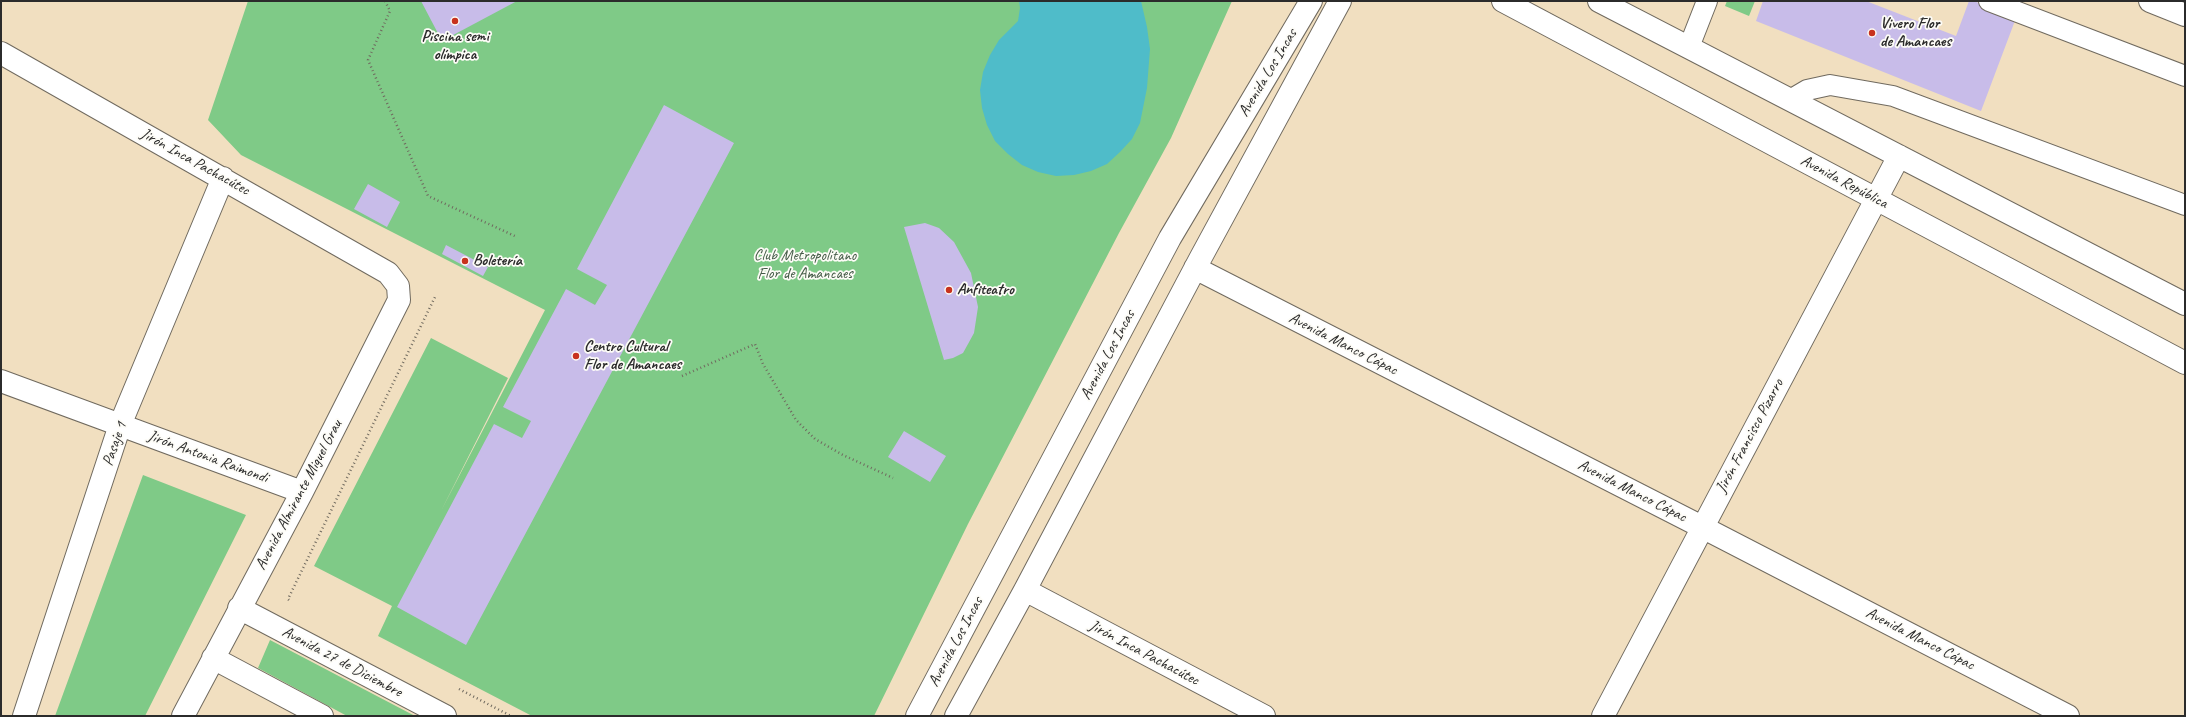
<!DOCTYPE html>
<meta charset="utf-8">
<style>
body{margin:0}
#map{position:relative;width:2186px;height:717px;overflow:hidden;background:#f1dfc0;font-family:Caveat,sans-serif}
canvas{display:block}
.frame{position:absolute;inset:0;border:2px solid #2b2b2b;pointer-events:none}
</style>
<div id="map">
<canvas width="2186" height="717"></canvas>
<div class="frame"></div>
</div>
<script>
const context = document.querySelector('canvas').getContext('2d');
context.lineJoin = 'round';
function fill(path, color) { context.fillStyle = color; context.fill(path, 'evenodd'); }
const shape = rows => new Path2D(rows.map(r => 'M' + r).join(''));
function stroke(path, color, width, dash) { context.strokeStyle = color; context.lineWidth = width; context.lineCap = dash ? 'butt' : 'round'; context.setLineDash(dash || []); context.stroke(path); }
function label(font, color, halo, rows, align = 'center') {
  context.font = font + ' Caveat,sans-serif'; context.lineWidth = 3.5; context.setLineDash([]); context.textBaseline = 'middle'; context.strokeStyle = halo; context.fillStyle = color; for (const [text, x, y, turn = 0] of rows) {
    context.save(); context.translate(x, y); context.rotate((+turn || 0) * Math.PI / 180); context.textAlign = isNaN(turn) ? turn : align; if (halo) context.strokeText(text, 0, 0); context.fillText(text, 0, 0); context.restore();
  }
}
fill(shape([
 [248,1,1232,1,1171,138,1119,233,968,524,874,716,532,716,378,636,392,606,314,566,431,338,508,378,441,511,545,310,241,155,208,120],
 [1727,1,1755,1,1749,16,1725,6],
 [143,475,246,515,145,716,55,716],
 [270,640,415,716,347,716,258,668]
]), '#7fca87');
fill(shape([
 [1019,1,1141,1,1147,27,1150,49,1147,88,1140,123,1132,139,1120,152,1107,164,1091,171,1074,175,1056,176,1038,172,1022,165,1008,154,995,141,987,125,982,108,980,90,983,72,990,55,999,40,1018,21,1020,8]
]), '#4fbcc9');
fill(shape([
 [421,1,517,1,442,41],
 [1763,1,1866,1,1956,36,1969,1,1974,1,2016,18,1981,111,1756,21],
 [664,105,734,143,466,645,397,607,494,424,522,438,531,421,503,407,566,289,595,305,607,285,577,269],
 [368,184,400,202,387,227,354,209],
 [925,223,939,228,954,242,971,273,978,307,974,333,968,344,963,353,953,358,944,360,904,227],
 [446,245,488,267,483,276,442,254],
 [904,431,946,456,930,482,888,457]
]), '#c8bce9');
const lane = shape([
 [1989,1,2185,76],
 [1689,47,1707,1],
 [1790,100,1807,90,1830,85,1893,96,2185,205]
]);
const street = shape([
 [1503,1,2185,363],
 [1599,1,2185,304],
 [2150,1,2185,15],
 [1,53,388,273,398,286,399,300,302,492,183,716],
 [1195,268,1702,527,2068,716],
 [1,381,302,492],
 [1025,590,1264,716],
 [239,608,445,716],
 [213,658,322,716],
 [24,716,120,425,223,178],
 [917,716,1170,238,1311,1],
 [956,716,1025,590,1200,259,1340,1],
 [1603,716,1899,156]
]);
stroke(lane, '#706a5f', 22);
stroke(street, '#706a5f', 24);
stroke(shape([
 [385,1,390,11,368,60,428,196,517,237],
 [682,376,755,344,763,364,796,420,815,439,843,455,893,478],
 [289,600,288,599,435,297],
 [459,689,511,716]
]), '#706a5f', 2.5, [1, 3]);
stroke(lane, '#fff', 20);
stroke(street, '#fff', 22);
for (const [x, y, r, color] of [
 [455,21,4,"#c8321e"],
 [1872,33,4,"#c8321e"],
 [465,261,4,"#c8321e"],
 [949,290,4,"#c8321e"],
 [576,356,4,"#c8321e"]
]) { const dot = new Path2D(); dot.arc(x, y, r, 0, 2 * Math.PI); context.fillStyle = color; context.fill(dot); stroke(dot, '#fdfcf7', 1.5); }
label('bold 16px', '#2b2b2b', '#fdfcf7', [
 ["Vivero Flor",1880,24],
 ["de Amancaes",1880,42],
 ["Piscina semi",455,37,"center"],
 ["olímpica",455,55,"center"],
 ["Boletería",473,261],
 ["Anfiteatro",957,290],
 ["Centro Cultural",584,347],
 ["Flor de Amancaes",584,365]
], 'left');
label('16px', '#2b2b2b', '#fdfcf7', [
 ["Avenida Los Incas",1268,73,-59],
 ["Jirón Inca Pachacútec",195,162,29],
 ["Avenida República",1844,182,28],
 ["Avenida Manco Cápac",1343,344,27],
 ["Avenida Los Incas",1108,355,-62],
 ["Jirón Francisco Pizarro",1750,436,-62],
 ["Pasaje 1",115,444,-71],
 ["Jirón Antonia Raimondi",208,457,20],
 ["Avenida Manco Cápac",1632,491,27],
 ["Avenida Almirante Miguel Grau",299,495,-62],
 ["Avenida Manco Cápac",1920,639,27],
 ["Avenida Los Incas",956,642,-62],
 ["Jirón Inca Pachacútec",1144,653,28],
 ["Avenida 27 de Diciembre",342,662,28]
]);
label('16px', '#445b47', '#fdfcf7', [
 ["Club Metropolitano",805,256],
 ["Flor de Amancaes",805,274]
]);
</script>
